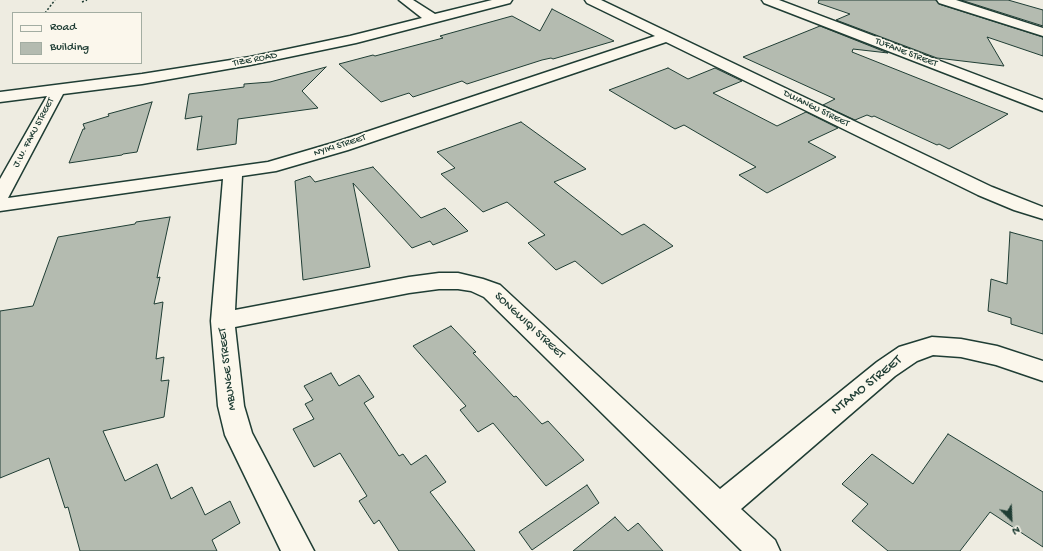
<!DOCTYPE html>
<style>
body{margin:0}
#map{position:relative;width:1043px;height:551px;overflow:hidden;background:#eeece1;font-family:"Gochi Hand",sans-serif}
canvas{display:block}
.legend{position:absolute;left:12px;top:12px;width:130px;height:52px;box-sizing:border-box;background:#fbf7ec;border:1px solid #a3ada2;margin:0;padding:5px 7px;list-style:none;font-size:12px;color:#1f3d34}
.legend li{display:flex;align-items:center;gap:8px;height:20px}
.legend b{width:20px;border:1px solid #a3ada2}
.north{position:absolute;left:991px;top:499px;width:40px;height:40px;-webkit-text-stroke:3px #fbf7ec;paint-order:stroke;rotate:156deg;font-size:11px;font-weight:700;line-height:16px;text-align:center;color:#1f3d34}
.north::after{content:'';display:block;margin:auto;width:14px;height:18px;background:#1f3d34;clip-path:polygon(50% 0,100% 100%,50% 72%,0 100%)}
</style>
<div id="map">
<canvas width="1043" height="551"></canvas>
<ul class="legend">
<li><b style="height:5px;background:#fbf7ec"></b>Road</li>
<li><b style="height:11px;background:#b4bbb0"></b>Building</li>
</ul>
<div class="north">N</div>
</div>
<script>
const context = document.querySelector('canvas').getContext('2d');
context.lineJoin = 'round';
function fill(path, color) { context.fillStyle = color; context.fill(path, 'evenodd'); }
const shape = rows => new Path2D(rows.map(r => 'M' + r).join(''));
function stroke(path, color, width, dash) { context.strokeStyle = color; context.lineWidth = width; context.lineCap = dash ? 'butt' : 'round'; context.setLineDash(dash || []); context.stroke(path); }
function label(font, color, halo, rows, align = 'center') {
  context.font = font + ' "Gochi Hand",sans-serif'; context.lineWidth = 3.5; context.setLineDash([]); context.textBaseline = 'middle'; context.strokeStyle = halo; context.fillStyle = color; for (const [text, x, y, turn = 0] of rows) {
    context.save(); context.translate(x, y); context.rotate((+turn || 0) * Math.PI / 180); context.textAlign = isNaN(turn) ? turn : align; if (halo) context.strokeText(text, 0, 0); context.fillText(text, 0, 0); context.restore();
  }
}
const building = shape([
 [819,0,936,0,939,4,1043,37,1043,56,987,37,1004,66,937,58,836,20,850,14,818,3,819,0],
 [961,0,1008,0,1043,10,1043,26,961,0],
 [552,9,614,41,553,59,551,58,542,60,467,84,462,81,413,97,409,93,381,102,339,64,373,55,375,56,443,38,440,36,512,16,540,31,552,9],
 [820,26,888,53,853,49,852,52,1008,114,949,149,939,144,937,145,874,116,872,117,867,115,855,120,823,105,835,99,743,57,820,26],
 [326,67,302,91,318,108,238,119,236,144,197,150,202,116,185,119,189,94,244,87,244,84,270,82,326,67],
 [668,68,688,79,715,68,742,81,713,93,777,126,806,112,838,128,808,142,836,157,767,193,739,175,756,167,684,125,675,129,609,90,668,68],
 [152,102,137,152,123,154,122,155,69,163,83,129,85,129,83,124,109,116,108,114,152,102],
 [521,122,586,169,554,182,622,235,644,224,673,246,602,284,575,261,556,270,528,243,545,235,507,202,483,212,441,174,455,168,437,152,521,122],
 [373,167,421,218,445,208,468,231,433,245,430,241,412,248,353,183,370,267,303,280,295,181,310,176,315,182,373,167],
 [170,217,159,268,157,278,160,277,154,304,163,302,156,359,164,357,161,381,169,380,164,417,103,431,125,481,157,464,171,499,192,487,205,515,230,501,240,523,212,540,217,551,80,551,68,507,65,508,49,458,0,478,0,311,33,306,58,237,135,224,136,222,170,217],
 [1010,232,1043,241,1043,334,1011,324,1011,318,988,311,991,279,1007,284,1010,232],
 [451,326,476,352,473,353,514,397,516,396,542,424,548,421,584,460,546,486,493,423,478,432,460,410,466,406,413,346,451,326],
 [331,373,339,386,359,375,374,397,364,403,399,456,403,454,411,465,426,455,446,482,430,492,475,551,399,551,379,520,374,524,359,501,367,496,340,453,314,467,293,429,314,419,305,404,313,400,304,386,331,373],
 [948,434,1043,492,1043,547,990,512,960,551,888,551,852,521,868,504,842,484,872,454,913,484,948,434],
 [587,485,599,503,532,550,519,532,587,485],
 [615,517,628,531,638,523,663,551,573,551,615,517]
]);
fill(building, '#b4bbb0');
stroke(building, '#1f3d34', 1);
const minor = shape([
 [399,0,413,0,435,14,492,0,512,0,510,3,356,43,250,65,142,84,63,94,8,198,268,162,336,142,655,36,587,3,585,0,601,0,992,187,1043,207,1043,219,1014,210,978,195,666,42,348,150,276,171,242,176,235,310,409,277,439,273,458,273,483,279,500,285,720,489,877,362,899,347,932,337,961,339,997,346,1043,361,1043,381,996,365,961,357,933,355,917,361,895,376,741,509,775,540,780,551,742,551,484,297,471,291,458,289,439,289,409,293,235,327,244,406,252,433,314,551,281,551,225,435,218,406,211,321,223,179,0,211,0,179,47,96,0,102,0,92,142,74,250,57,350,36,422,18,399,0],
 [762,0,779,0,1043,100,1043,111,764,3,762,0],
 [937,0,956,0,1043,28,1043,36,939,3,937,0]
]);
stroke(minor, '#1f3d34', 3);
stroke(shape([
 [82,2,87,0],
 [45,13,55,0]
]), '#1f3d34', 1.5, [2, 2]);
fill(minor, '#fbf7ec');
label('10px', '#1f3d34', '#fbf7ec', [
 ["TUFANE STREET",906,53,21],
 ["TIZE ROAD",255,60,-11],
 ["DWANGU STREET",816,109,26],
 ["J.W. FAKU STREET",34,133,-62],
 ["NYIKI STREET",340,146,-18]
]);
label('12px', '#1f3d34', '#fbf7ec', [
 ["SONGWIQI STREET",529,326,43],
 ["MBUNGE STREET",228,369,-97]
]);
label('14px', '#1f3d34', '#fbf7ec', [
 ["NTAMO STREET",867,386,-39]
]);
</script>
